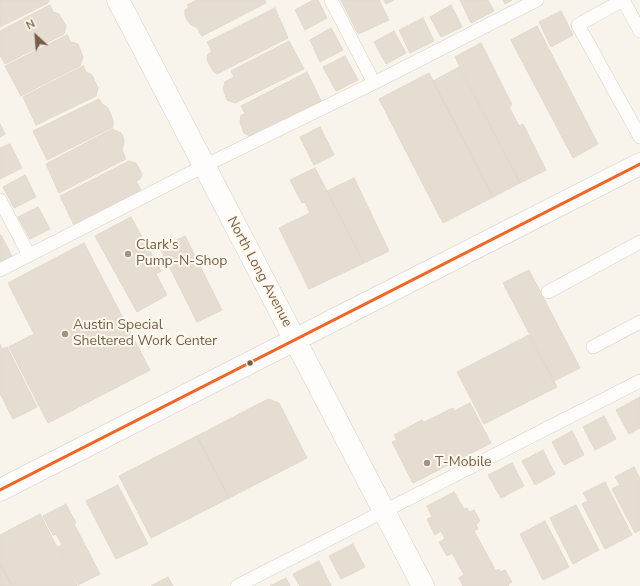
<!DOCTYPE html>
<style>
body{margin:0}
#map{position:relative;width:640px;height:586px;overflow:hidden;background:#f8f4eb;font-family:"Nunito Sans",sans-serif}
canvas{display:block}
.north{position:absolute;left:16px;top:16px;width:40px;height:40px;-webkit-text-stroke:3px #fff9ed;paint-order:stroke;rotate:334deg;font-size:11px;font-weight:700;line-height:16px;text-align:center;color:#775e49}
.north::after{content:'';display:block;margin:auto;width:14px;height:18px;background:#775e49;clip-path:polygon(50% 0,100% 100%,50% 72%,0 100%)}
</style>
<div id="map">
<canvas width="640" height="586"></canvas>
<div class="north">N</div>
</div>
<script>
const context = document.querySelector('canvas').getContext('2d');
context.lineJoin = 'round';
function fill(path, color) { context.fillStyle = color; context.fill(path, 'evenodd'); }
const shape = rows => new Path2D(rows.map(r => 'M' + r).join(''));
function stroke(path, color, width, dash) { context.strokeStyle = color; context.lineWidth = width; context.lineCap = dash ? 'butt' : 'round'; context.setLineDash(dash || []); context.stroke(path); }
function label(font, color, halo, rows, align = 'center') {
  context.font = font + ' "Nunito Sans",sans-serif'; context.lineWidth = 4; context.setLineDash([]); context.textBaseline = 'middle'; context.strokeStyle = halo; context.fillStyle = color; for (const [text, x, y, turn = 0] of rows) {
    context.save(); context.translate(x, y); context.rotate((+turn || 0) * Math.PI / 180); context.textAlign = isNaN(turn) ? turn : align; if (halo) context.strokeText(text, 0, 0); context.fillText(text, 0, 0); context.restore();
  }
}
const building = shape([
 [0,0,49,0,48,3,0,27,0,0],
 [197,0,265,0,266,3,202,36,197,28,190,24,187,20,185,15,185,10,189,7,187,5,197,0],
 [313,0,318,0,327,18,305,30,295,10,313,0],
 [341,0,379,0,389,20,358,34,341,0],
 [384,0,394,0,386,4,384,0],
 [460,0,488,0,494,11,471,23,460,0],
 [503,0,512,0,505,4,503,0],
 [50,5,53,12,59,14,66,26,64,34,5,64,0,55,0,31,50,5],
 [451,5,462,27,441,37,430,17,451,5],
 [275,8,288,38,217,74,213,71,207,60,208,54,212,52,207,42,275,8],
 [561,11,573,35,551,47,539,22,561,11],
 [423,18,434,41,410,53,399,30,423,18],
 [537,26,598,144,573,158,511,40,537,26],
 [331,28,343,50,320,62,310,40,331,28],
 [394,31,406,53,386,64,374,42,394,31],
 [67,35,71,42,78,44,83,57,80,66,21,96,5,66,67,35],
 [289,41,304,69,235,103,227,100,223,89,225,82,234,77,231,71,289,41],
 [481,43,512,105,509,107,519,126,523,124,546,170,520,183,455,57,481,43],
 [345,56,358,80,336,91,323,67,345,56],
 [83,66,86,72,92,75,98,88,96,96,36,125,23,97,83,66],
 [459,67,520,183,493,197,433,81,459,67],
 [307,72,321,101,255,135,254,134,250,136,244,133,240,122,241,115,245,114,241,106,307,72],
 [429,73,493,197,443,223,379,99,429,73],
 [99,99,102,104,108,108,113,120,113,127,47,160,33,131,99,99],
 [0,124,5,134,0,137,0,124],
 [320,127,334,155,314,165,300,137,320,127],
 [112,129,121,133,123,137,124,142,122,150,126,159,59,193,46,164,112,129],
 [10,144,22,168,0,179,0,148,10,144],
 [129,161,136,163,142,174,140,179,136,181,141,190,74,225,60,196,129,161],
 [315,168,364,263,309,289,279,228,310,213,305,202,302,203,290,180,315,168],
 [25,175,36,197,14,208,3,187,25,175],
 [354,178,389,251,364,263,327,191,354,178],
 [38,207,50,229,30,239,18,217,38,207],
 [131,217,161,271,156,274,167,295,137,312,95,236,131,217],
 [0,235,1,235,13,258,0,264,0,235],
 [185,236,222,310,197,322,160,248,185,236],
 [84,243,150,370,48,423,9,347,34,334,8,283,84,243],
 [529,270,580,368,554,381,503,283,529,270],
 [529,335,557,387,484,424,457,372,529,335],
 [0,344,2,349,7,347,37,407,13,419,0,393,0,344],
 [640,397,640,428,629,434,616,410,640,397],
 [268,399,279,403,307,458,229,498,197,436,268,399],
 [470,403,491,443,413,483,392,442,397,440,394,435,422,420,424,422,453,408,454,411,470,403],
 [604,416,616,439,595,450,583,427,604,416],
 [572,431,584,455,564,465,552,442,572,431],
 [197,436,229,498,151,538,119,476,197,436],
 [543,450,555,474,535,485,522,461,543,450],
 [512,463,524,486,501,498,488,475,512,463],
 [634,467,640,479,640,530,635,533,612,489,620,485,615,477,634,467],
 [605,482,632,535,605,549,582,504,588,501,583,493,605,482],
 [118,485,148,544,116,559,86,501,118,485],
 [454,492,464,509,467,508,469,512,474,510,480,521,476,524,478,529,474,531,496,571,499,569,500,572,505,570,512,582,508,584,509,586,463,586,459,578,464,575,452,553,447,556,439,542,445,539,441,531,435,535,427,519,432,517,427,506,454,492],
 [66,504,76,523,74,524,100,574,78,585,58,547,62,545,56,534,53,535,43,516,66,504],
 [576,505,599,550,573,564,550,518,576,505],
 [40,514,77,586,12,586,0,563,0,535,40,514],
 [545,521,569,567,543,580,520,534,545,521],
 [353,544,365,567,341,579,329,556,353,544],
 [319,561,331,586,300,586,293,574,319,561],
 [0,563,12,586,0,586,0,563],
 [168,577,173,586,151,586,168,577],
 [286,578,290,586,270,586,286,578]
]);
fill(building, '#e5ddd2');
stroke(building, '#e1d8cd', 1);
const service = shape([
 [331,0,374,83],
 [640,31,623,0,578,25,640,137],
 [0,200,29,255],
 [0,270,204,166,374,83,537,0],
 [548,292,640,242],
 [593,347,640,322],
 [237,586,640,381]
]);
const minor = shape([
 [118,0,423,586]
]);
const secondary = shape([
 [0,490,640,164]
]);
stroke(service, '#d6d0c8', 14);
stroke(minor, '#d6d0c8', 23);
stroke(secondary, '#d7d0c8', 23);
stroke(service, '#fefdfc', 13);
stroke(minor, '#fefdfc', 22);
stroke(secondary, '#fefdfc', 22);
stroke(shape([
 [0,490,640,164]
]), '#f26522', 3);
for (const [x, y, r, color] of [
 [128,254,4,"#a49282"],
 [65,334,4,"#a49282"],
 [250,363,3.5,"#775e49"],
 [427,463,4,"#a49282"]
]) { const dot = new Path2D(); dot.arc(x, y, r, 0, 2 * Math.PI); context.fillStyle = color; context.fill(dot); stroke(dot, '#fff9ed', 1.5); }
label('14px', '#775e49', '#fff9ed', [
 ["Clark's",136,246],
 ["Pump-N-Shop",136,262],
 ["Austin Special",73,326],
 ["Sheltered Work Center",73,342],
 ["T-Mobile",435,463]
], 'left');
label('14px', '#775e49', '#fff9ed', [
 ["North Long Avenue",259,272,62]
]);
</script>
